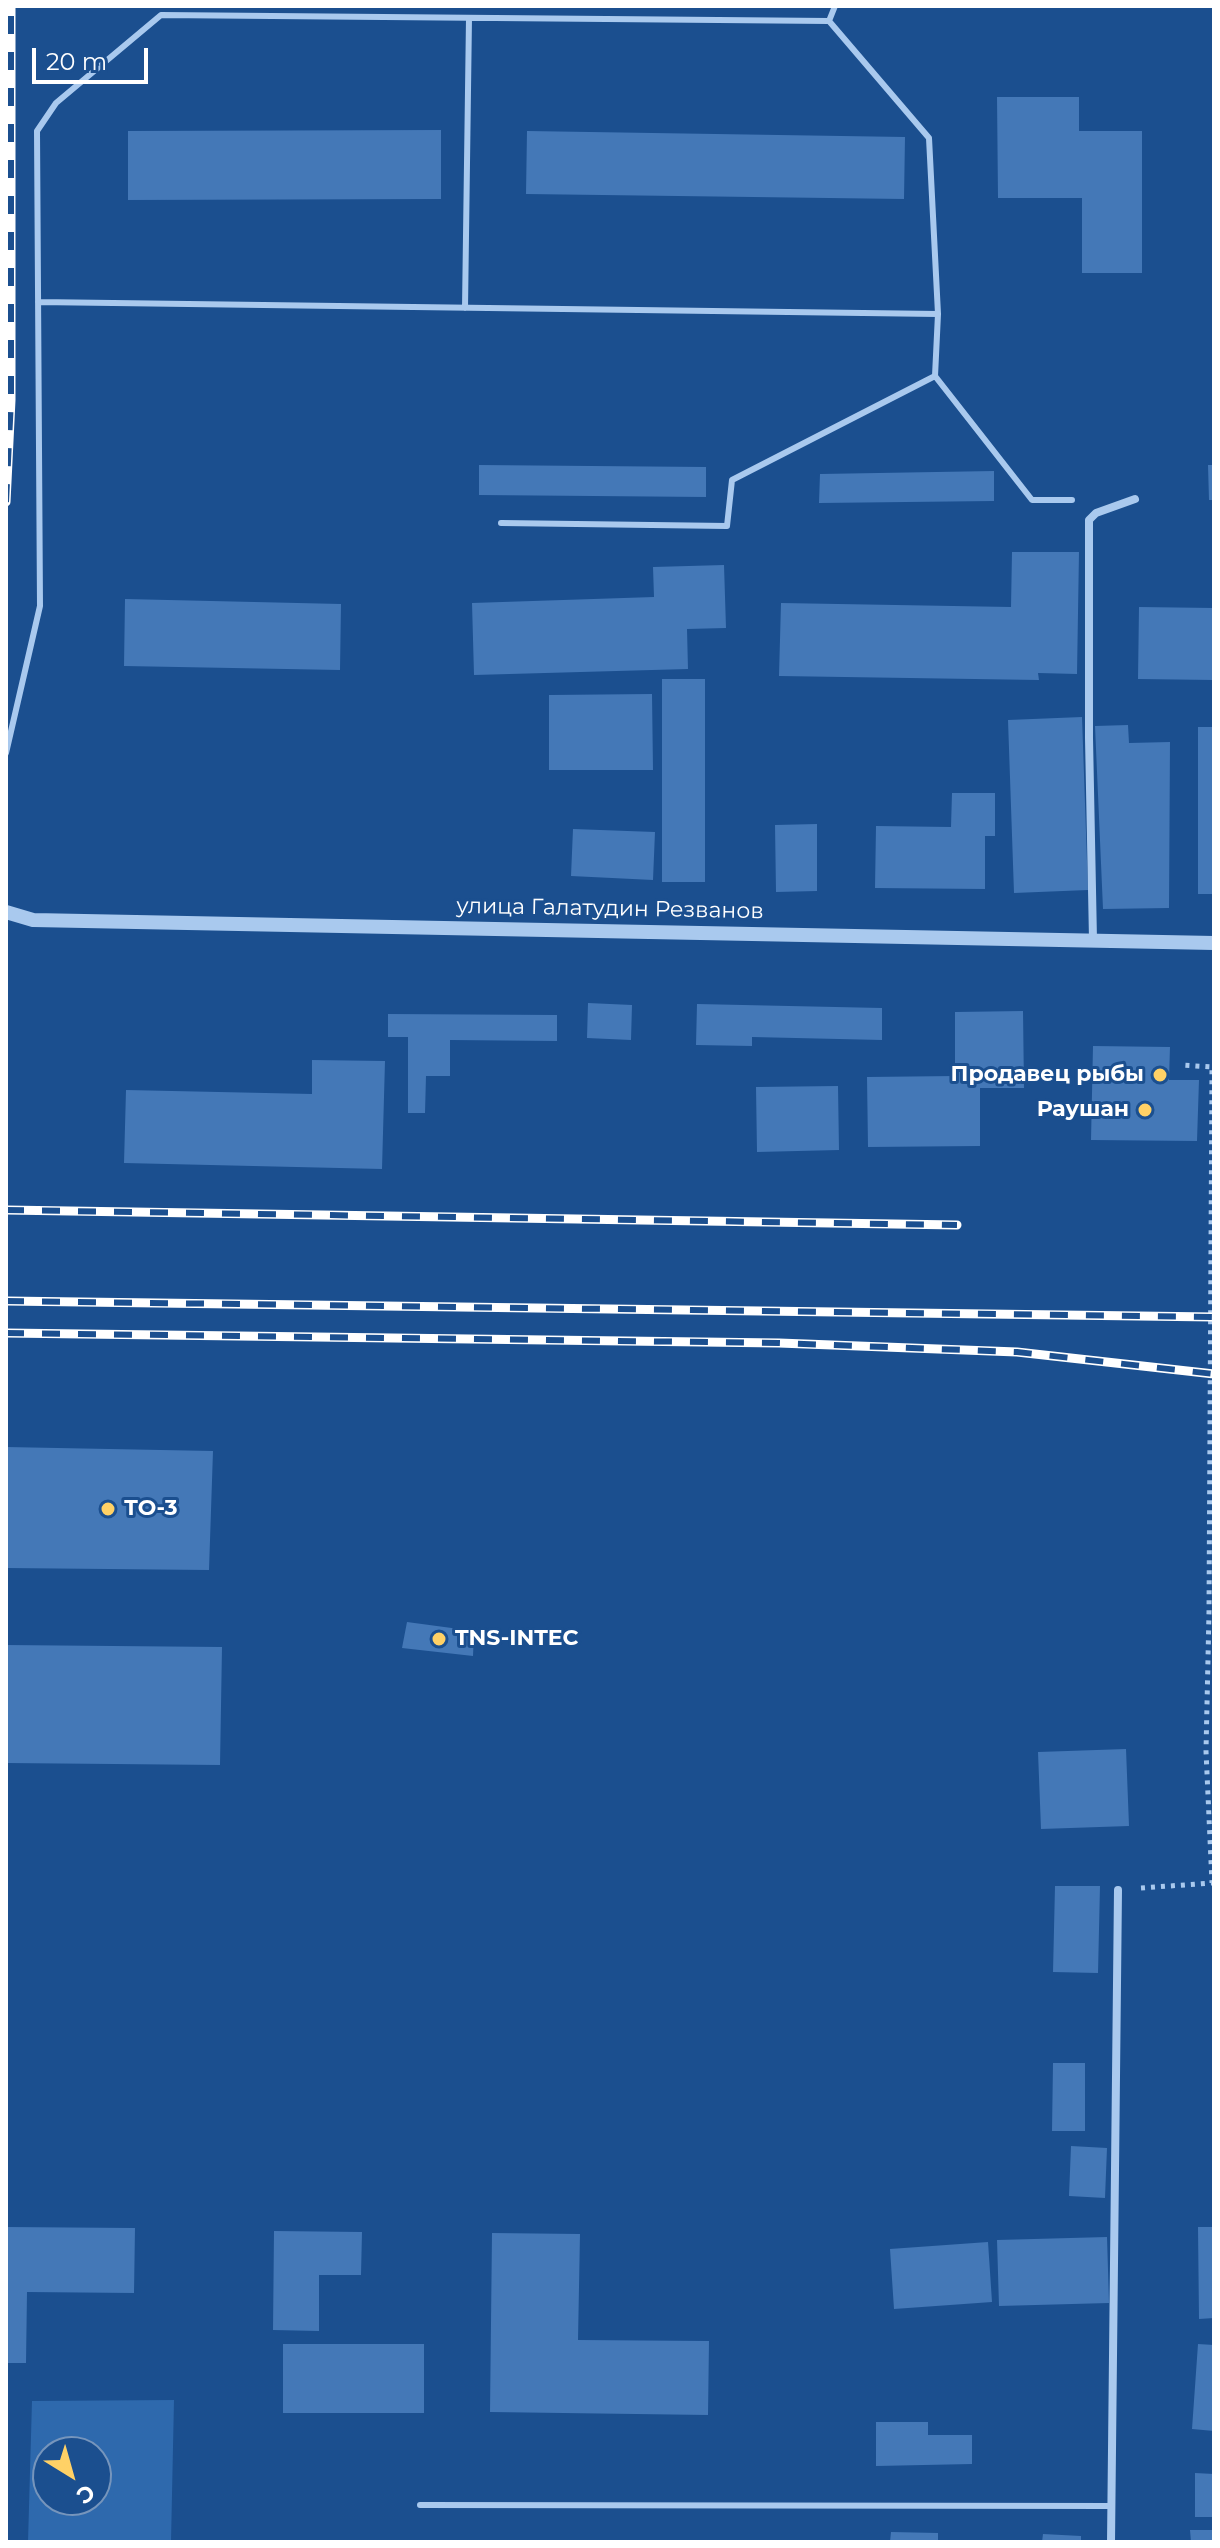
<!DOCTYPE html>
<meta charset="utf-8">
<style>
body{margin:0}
#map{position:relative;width:1220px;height:2548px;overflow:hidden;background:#1b4f8f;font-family:Montserrat,sans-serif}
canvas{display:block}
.frame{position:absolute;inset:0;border:8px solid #fff;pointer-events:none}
.north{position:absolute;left:32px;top:2436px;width:80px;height:80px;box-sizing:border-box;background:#1b4f8f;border:2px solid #7695bc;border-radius:50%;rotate:143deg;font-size:22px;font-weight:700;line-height:32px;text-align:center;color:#fff}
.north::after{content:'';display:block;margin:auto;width:28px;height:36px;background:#ffd166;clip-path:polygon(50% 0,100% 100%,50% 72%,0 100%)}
.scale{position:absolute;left:32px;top:48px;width:116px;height:36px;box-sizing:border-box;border:4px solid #fff;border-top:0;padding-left:10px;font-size:24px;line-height:28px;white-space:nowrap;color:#fff;-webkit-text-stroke:6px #1b4f8f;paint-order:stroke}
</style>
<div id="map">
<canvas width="1220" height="2548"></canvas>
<div class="frame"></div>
<div class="north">С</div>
<div class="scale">20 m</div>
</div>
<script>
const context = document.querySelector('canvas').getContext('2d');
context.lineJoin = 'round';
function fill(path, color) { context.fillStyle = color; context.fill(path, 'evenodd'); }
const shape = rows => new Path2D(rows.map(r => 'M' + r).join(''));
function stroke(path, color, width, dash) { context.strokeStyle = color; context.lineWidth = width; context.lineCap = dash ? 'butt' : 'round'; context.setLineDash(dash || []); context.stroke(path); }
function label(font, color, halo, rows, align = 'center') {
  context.font = font + ' Montserrat,sans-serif'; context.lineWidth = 6; context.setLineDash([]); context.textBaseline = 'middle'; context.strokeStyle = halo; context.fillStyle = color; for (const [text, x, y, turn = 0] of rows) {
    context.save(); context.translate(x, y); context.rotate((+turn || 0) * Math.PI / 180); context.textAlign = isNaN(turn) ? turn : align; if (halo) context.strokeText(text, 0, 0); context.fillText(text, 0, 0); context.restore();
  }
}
fill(shape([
 [174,2400,171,2542,28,2542,32,2401],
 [48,2452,96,2452,96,2500,48,2500]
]), '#2e69ad');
fill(shape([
 [997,97,1079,97,1079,131,1142,131,1142,273,1082,273,1082,198,998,198],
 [441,130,441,199,128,200,128,131],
 [527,131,905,137,904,199,526,194],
 [479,465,706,467,706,497,479,495],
 [1208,465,1214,465,1214,500,1209,500],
 [994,471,994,501,819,503,820,474],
 [1012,552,1079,552,1077,674,1038,673,1039,680,779,676,781,603,1011,607],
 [724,565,726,628,687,629,688,669,474,675,472,603,654,597,653,567],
 [125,599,341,604,340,670,124,666],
 [1139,607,1214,608,1214,680,1138,679],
 [662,679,705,679,705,882,662,882],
 [652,694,653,770,549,770,549,695],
 [1082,717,1088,890,1014,893,1008,720],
 [1128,725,1129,743,1170,742,1169,908,1103,909,1095,726],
 [1198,727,1214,727,1214,894,1198,894],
 [952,793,995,793,995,836,985,836,985,889,875,888,876,826,951,827],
 [817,824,817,891,776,892,775,825],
 [573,829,655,832,653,880,571,876],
 [588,1003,632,1005,631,1040,587,1038],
 [697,1004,882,1008,882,1040,752,1037,752,1046,696,1045],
 [1023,1011,1024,1088,980,1088,980,1146,868,1147,867,1077,955,1076,955,1012],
 [388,1014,557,1015,557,1041,450,1040,450,1076,426,1076,425,1113,408,1113,408,1037,388,1037],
 [1093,1046,1170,1047,1169,1080,1199,1080,1197,1141,1091,1140],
 [312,1060,385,1061,382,1169,124,1163,126,1090,312,1094],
 [838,1086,839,1150,757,1152,756,1087],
 [6,1447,213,1451,209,1570,6,1568],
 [407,1622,474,1631,473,1656,402,1648],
 [6,1645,222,1647,220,1765,6,1763],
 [1126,1749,1129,1826,1041,1829,1038,1752],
 [1055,1886,1100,1886,1098,1973,1053,1972],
 [1053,2063,1085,2063,1085,2131,1052,2131],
 [1071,2146,1107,2148,1105,2198,1069,2196],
 [6,2227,135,2228,134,2293,27,2292,26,2363,6,2363],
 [1198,2227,1214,2227,1214,2318,1199,2319],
 [274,2231,362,2232,361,2275,319,2275,319,2331,273,2330],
 [492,2233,580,2234,578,2340,709,2341,708,2415,490,2412],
 [1107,2237,1109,2303,999,2306,997,2240],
 [988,2242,992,2302,894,2309,890,2249],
 [283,2344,424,2344,424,2413,283,2413],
 [1198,2344,1214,2345,1214,2431,1192,2429],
 [876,2422,928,2422,928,2435,972,2435,972,2464,876,2466],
 [1195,2473,1214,2474,1214,2517,1195,2517],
 [1190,2530,1214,2530,1214,2542,1191,2542],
 [891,2532,938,2533,938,2542,890,2542],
 [1043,2534,1081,2536,1081,2542,1042,2542]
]), '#4478b7');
stroke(shape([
 [1141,1888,1212,1883,1206,1751,1209,1612,1212,1067,1180,1065]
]), '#a9c9ee', 5, [4, 6]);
stroke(shape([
 [38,302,938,314,929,138,829,21],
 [465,308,469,18],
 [935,376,1032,500,1072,500],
 [501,523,727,526,732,480,935,376,938,314],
 [6,753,40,606,37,131,56,103,161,15,829,21,835,6],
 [420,2505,1111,2506]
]), '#a9c9ee', 6);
stroke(shape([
 [1093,940,1089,738,1089,520,1096,513,1135,499],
 [1111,2542,1118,1890]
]), '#a9c9ee', 8);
stroke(shape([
 [6,912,33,920,1214,943]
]), '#a9c9ee', 14);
const rail = shape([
 [6,502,11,400,11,6],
 [6,1210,957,1225],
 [6,1301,1214,1317],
 [6,1333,779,1343,1017,1352,1214,1374]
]);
stroke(rail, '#fff', 9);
stroke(rail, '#1b4f8f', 6, [18]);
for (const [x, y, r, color] of [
 [1160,1075,8,"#ffd166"],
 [1145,1110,8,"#ffd166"],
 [108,1509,8,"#ffd166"],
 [439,1639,8,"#ffd166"]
]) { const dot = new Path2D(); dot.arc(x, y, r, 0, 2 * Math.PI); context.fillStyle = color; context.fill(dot); stroke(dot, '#1b4f8f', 3); }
label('22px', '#fff', '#1b4f8f', [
 ["улица Галатудин Резванов",610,909,1]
]);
label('bold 22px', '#fff', '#1b4f8f', [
 ["Продавец рыбы",1144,1075],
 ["Раушан",1129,1110],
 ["ТО-3",124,1509,"left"],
 ["TNS-INTEC",455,1639,"left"]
], 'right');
</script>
